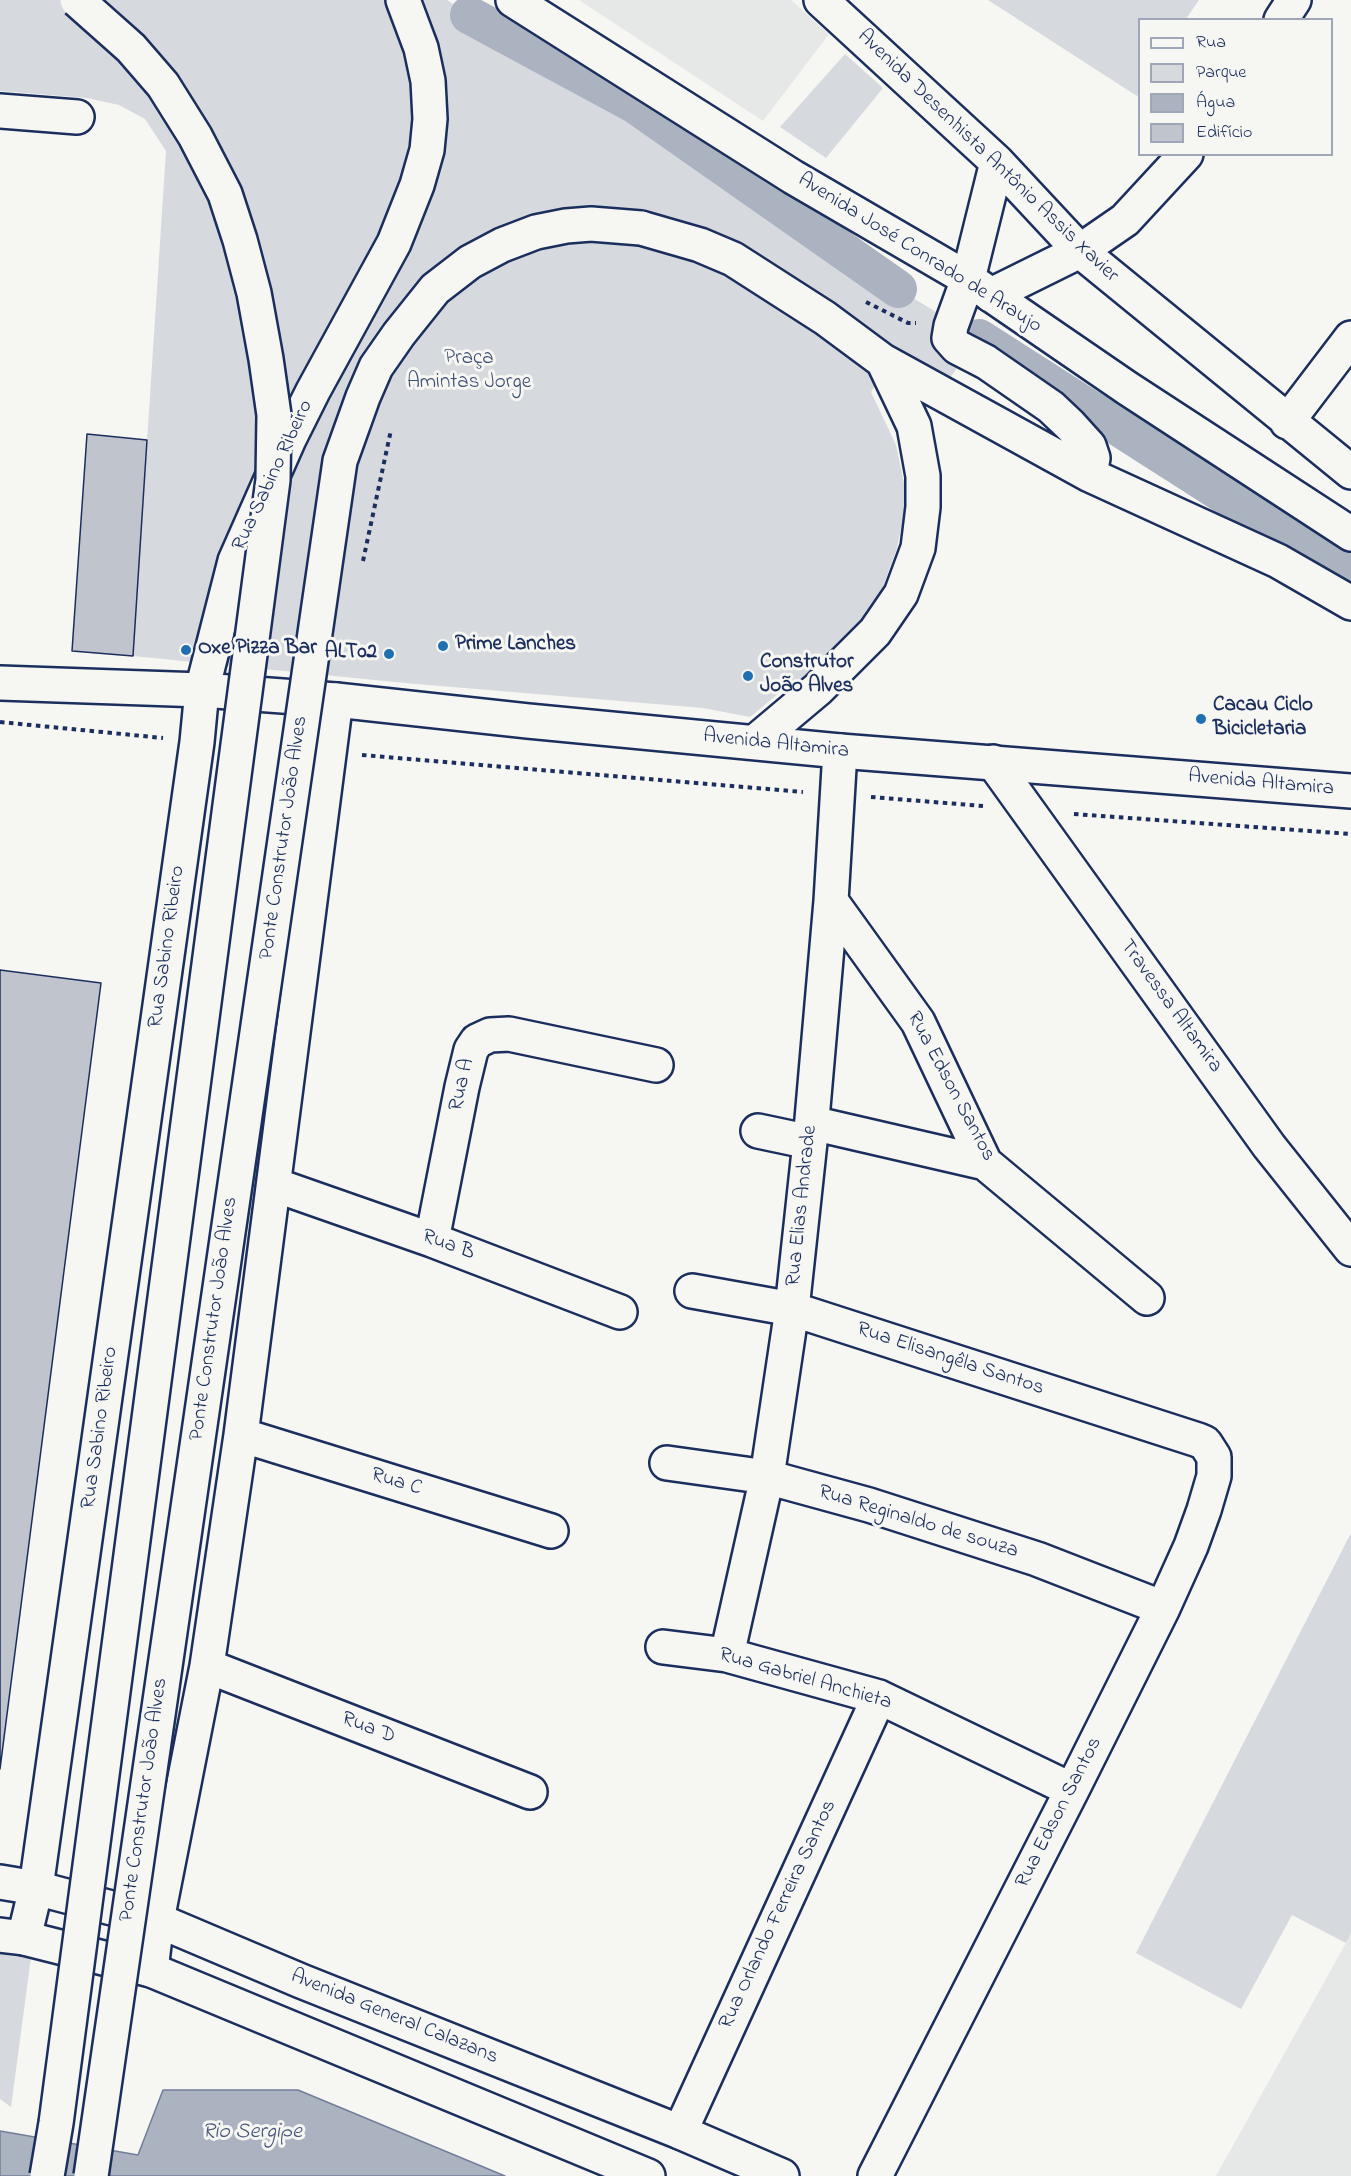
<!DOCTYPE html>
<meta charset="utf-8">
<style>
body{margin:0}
#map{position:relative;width:1351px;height:2176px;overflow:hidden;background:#f6f6f2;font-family:"Indie Flower",sans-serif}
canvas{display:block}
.legend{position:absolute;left:1138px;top:18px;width:195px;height:138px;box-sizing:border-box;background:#f6f6f2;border:2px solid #9ea6b7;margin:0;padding:8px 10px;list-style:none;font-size:18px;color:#1b2f5e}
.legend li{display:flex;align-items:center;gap:12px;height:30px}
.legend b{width:30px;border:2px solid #9ea6b7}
</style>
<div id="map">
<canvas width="1351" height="2176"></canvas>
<ul class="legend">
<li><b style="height:8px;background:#f6f6f2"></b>Rua</li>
<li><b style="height:16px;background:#d6d9dd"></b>Parque</li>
<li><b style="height:16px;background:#abb2c0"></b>Água</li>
<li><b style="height:16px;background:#c0c4cd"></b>Edifício</li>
</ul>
</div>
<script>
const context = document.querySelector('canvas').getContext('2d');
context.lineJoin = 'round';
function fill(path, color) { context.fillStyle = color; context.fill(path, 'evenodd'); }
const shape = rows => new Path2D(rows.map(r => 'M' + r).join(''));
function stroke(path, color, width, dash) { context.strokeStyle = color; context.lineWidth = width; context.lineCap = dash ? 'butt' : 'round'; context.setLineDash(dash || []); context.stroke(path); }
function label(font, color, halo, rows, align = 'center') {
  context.font = font + ' "Indie Flower",sans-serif'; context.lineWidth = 6; context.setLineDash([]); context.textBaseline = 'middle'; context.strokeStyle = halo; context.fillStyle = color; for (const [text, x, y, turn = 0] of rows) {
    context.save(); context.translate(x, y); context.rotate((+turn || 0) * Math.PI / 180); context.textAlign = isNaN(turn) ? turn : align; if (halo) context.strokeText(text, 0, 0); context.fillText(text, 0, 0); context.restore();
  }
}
fill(shape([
 [579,0,791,0,829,34,763,121],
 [1351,1933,1351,2176,1216,2176,1346,1943]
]), '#e6e7e7');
fill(shape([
 [0,0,447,0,469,15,634,104,898,289,979,338,949,379,898,349,871,392,896,445,907,497,897,548,874,612,807,678,779,693,750,717,703,708,405,683,133,656,166,151,145,119,119,105,87,98,0,91],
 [988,0,1199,0,1186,19,1140,20,1140,93,1137,96],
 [845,54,883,88,826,158,780,127],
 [1351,1533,1351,1933,1346,1943,1292,1915,1241,2009,1136,1953],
 [0,1953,31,1957,11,2107,0,2099]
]), '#d6d9dd');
const water = shape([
 [163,2090,298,2090,505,2176,0,2176,0,2131,138,2155,163,2090]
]);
fill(water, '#abb2c0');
stroke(water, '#717e99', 1.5);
stroke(shape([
 [469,15,634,104,898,289],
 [979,338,1351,576]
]), '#abb2c0', 38);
const building = shape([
 [87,434,147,440,133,656,72,651,87,434],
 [0,970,101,983,0,1769,0,970]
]);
fill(building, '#c0c4cd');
stroke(building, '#1b2f5e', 1.5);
const minor = shape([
 [821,0,997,162,1080,251,1351,472],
 [1281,20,1294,0],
 [0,111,77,117],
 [968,279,997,162],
 [991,295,1080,251,1125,220,1186,154],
 [1287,422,1351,338],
 [993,762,1269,1146,1351,1249],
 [831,901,918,1022,985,1163,1147,1298],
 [812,1123,985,1163],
 [758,1131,810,1142],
 [275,1185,432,1240,620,1312],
 [432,1240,462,1087,471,1050,477,1041,490,1035,509,1034,656,1065],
 [692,1291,792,1309,1198,1440,1205,1443,1214,1457,1214,1476,1204,1510,1191,1546,1163,1608,1072,1790,875,2176],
 [241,1435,551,1531],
 [667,1463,767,1477,869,1505,1037,1559,1163,1608],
 [663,1647,727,1655,879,1697,1072,1790],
 [727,1655,767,1477,792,1309,810,1142,831,901,840,751],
 [207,1666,530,1792],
 [24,1938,36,1888,197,742,202,690,235,561,289,439,313,391,394,243,417,185,427,150,430,119,428,81,421,48,403,0],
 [151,1970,157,1920,207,1666,241,1435,336,700],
 [680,2132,879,1697]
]);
const major = shape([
 [513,0,793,177,968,279,1127,388,1351,534],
 [641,228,700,245,733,259,825,318,883,361,1090,475,1278,561,1351,603],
 [968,279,951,326,949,338,957,347,986,362,1051,407,1070,425,1089,446,1093,458,1090,475],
 [0,683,202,690,336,700,528,721,840,751,1351,791],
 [755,742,818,689,875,632,901,594,918,548,923,507,923,476,914,426,883,361],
 [0,1882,36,1888,157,1920,301,1981,680,2132,782,2176],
 [0,1935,24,1938,151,1970,648,2176]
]);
stroke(minor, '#1b2f5e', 38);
stroke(major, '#1b2f5e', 38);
stroke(shape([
 [866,302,908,323,916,323],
 [363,561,391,430],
 [0,722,163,738],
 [362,755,803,792],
 [871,797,983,806],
 [1074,814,1351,834]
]), '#1b2f5e', 4, [4.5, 4.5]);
stroke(minor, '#f6f6f2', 33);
stroke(major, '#f6f6f2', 33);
const majorBridge = shape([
 [47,2176,56,2123,273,480,274,415,266,359,254,293,240,240,225,194,195,136,163,85,131,48,77,0],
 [91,2176,340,461,363,397,376,367,399,334,435,289,470,262,502,245,536,232,566,226,591,224,641,228]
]);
stroke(majorBridge, '#1b2f5e', 38, []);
stroke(majorBridge, '#f6f6f2', 33);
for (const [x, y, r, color] of [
 [443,646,6,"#1f6fb2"],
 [186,650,6,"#1f6fb2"],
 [389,654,6,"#1f6fb2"],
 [748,676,6,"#1f6fb2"],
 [1201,719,6,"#1f6fb2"]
]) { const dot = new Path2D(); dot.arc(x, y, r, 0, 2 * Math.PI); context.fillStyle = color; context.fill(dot); stroke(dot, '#f6f6f2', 2); }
label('21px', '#1b2f5e', '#f6f6f2', [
 ["Avenida Desenhista Antônio Assis Xavier",987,157,44],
 ["Avenida José Conrado de Araujo",919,254,32],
 ["Rua Sabino Ribeiro",274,476,-65],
 ["Avenida Altamira",776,745,6],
 ["Avenida Altamira",1261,784,5],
 ["Ponte Construtor João Alves",285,838,-82],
 ["Rua Sabino Ribeiro",168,947,-82],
 ["Travessa Altamira",1170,1007,54],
 ["Rua A",463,1085,-77],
 ["Rua Edson Santos",950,1087,62],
 ["Rua Elias Andrade",803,1206,-84],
 ["Rua B",448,1246,20],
 ["Ponte Construtor João Alves",215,1319,-82],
 ["Rua Elisangêla Santos",950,1360,18],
 ["Rua Sabino Ribeiro",101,1428,-82],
 ["Rua C",396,1483,17],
 ["Rua Reginaldo de souza",918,1523,17],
 ["Rua Gabriel Anchieta",805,1680,16],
 ["Rua D",368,1729,21],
 ["Ponte Construtor João Alves",145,1800,-82],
 ["Rua Edson Santos",1060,1813,-63],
 ["Rua Orlando Ferreira Santos",779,1915,-65],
 ["Avenida General Calazans",394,2018,22]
]);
label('21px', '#405177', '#f6f6f2', [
 ["Praça",469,360],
 ["Amintas Jorge",469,384]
]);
label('bold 21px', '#1b2f5e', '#f6f6f2', [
 ["Prime Lanches",455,646],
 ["Oxe Pizza Bar",198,650],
 ["ALT02",377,654,"right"],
 ["Construtor",760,664],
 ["João Alves",760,688],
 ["Cacau Ciclo",1213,707],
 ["Bicicletaria",1213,731]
], 'left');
label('italic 22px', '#46567b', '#f6f6f2', [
 ["Rio Sergipe",252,2133]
]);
</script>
